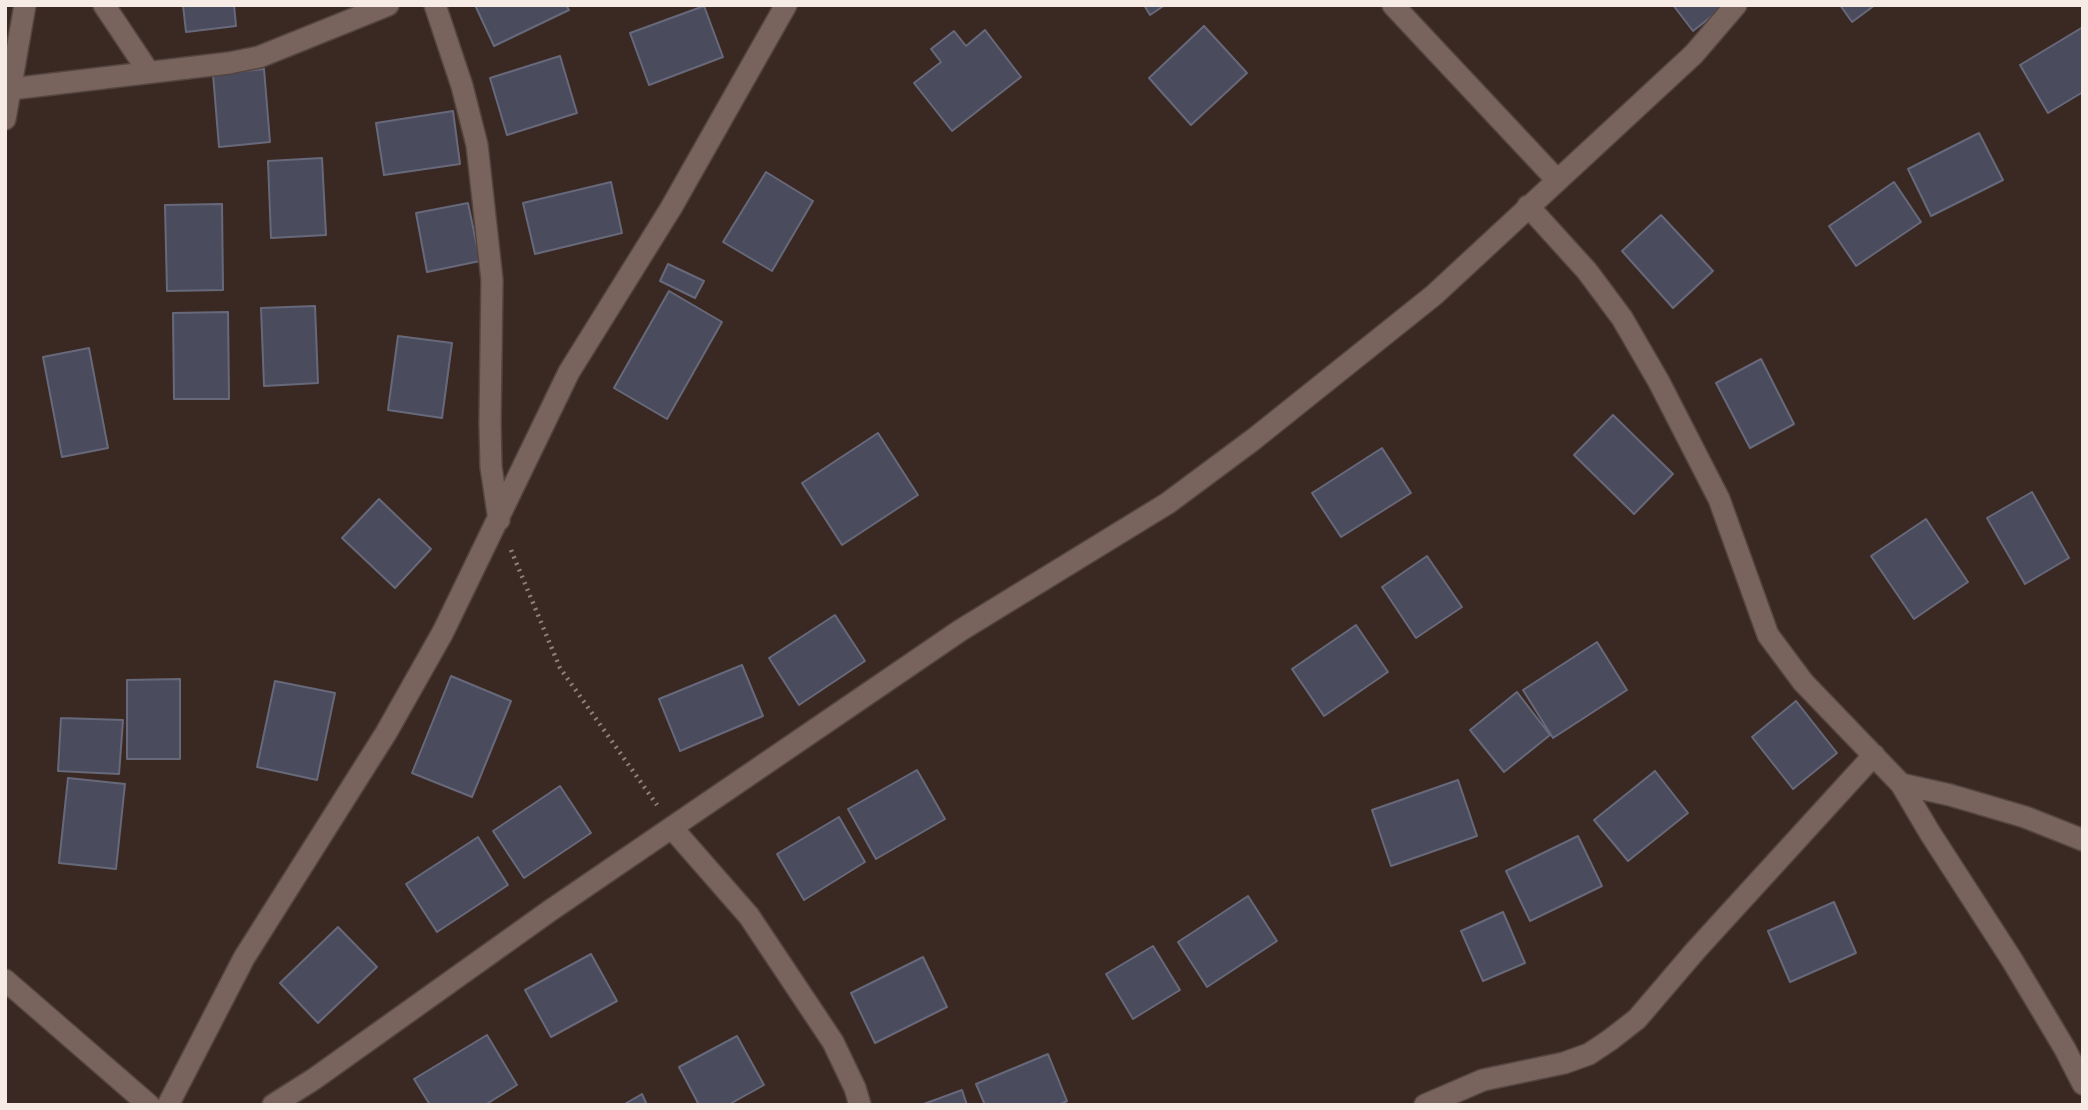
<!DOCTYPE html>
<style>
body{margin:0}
#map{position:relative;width:2088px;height:1110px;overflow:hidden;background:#3a2923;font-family:"Alegreya Sans",sans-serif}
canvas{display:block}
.frame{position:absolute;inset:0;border:7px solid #f7ebe6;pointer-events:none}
</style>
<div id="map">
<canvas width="2088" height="1110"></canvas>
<div class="frame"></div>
</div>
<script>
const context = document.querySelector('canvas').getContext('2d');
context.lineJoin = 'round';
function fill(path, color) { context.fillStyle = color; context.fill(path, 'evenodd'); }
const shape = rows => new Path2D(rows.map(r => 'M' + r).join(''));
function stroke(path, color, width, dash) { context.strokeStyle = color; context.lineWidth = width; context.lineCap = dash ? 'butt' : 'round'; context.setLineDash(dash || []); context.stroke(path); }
const building = shape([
 [183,5,234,5,236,26,186,32,183,5],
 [475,5,566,5,569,10,494,46,475,5],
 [1144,5,1165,5,1150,15,1144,5],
 [1673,5,1726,5,1693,31,1673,5],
 [1840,5,1875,5,1852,22,1840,5],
 [704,6,723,57,649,85,630,33,704,6],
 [1204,26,1247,73,1191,125,1149,78,1204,26],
 [2083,27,2083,92,2048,113,2020,65,2083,27],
 [985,30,1021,77,952,131,914,83,941,62,931,49,954,31,966,46,985,30],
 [560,56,577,113,507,135,490,78,560,56],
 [264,69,270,142,219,147,213,74,264,69],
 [453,111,460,164,384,175,376,123,453,111],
 [1979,133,2003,180,1931,216,1908,169,1979,133],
 [322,158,326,235,271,238,268,161,322,158],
 [766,172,813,201,772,271,723,242,766,172],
 [611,182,622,233,535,254,523,203,611,182],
 [1894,182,1921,222,1856,266,1829,226,1894,182],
 [468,203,480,261,427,272,416,213,468,203],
 [222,204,223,290,167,291,165,205,222,204],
 [1661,215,1713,271,1673,308,1622,251,1661,215],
 [668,264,704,281,695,298,660,281,668,264],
 [669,291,722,322,667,419,614,388,669,291],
 [315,306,318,383,264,386,261,308,315,306],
 [228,312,229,399,174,399,173,313,228,312],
 [398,336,452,343,442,418,388,410,398,336],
 [89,348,108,448,62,457,43,357,89,348],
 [1761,359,1794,424,1750,448,1716,383,1761,359],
 [1613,415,1673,474,1634,514,1574,455,1613,415],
 [878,433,918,495,842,545,802,483,878,433],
 [1382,448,1411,493,1341,537,1312,493,1382,448],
 [2032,492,2069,558,2025,584,1987,518,2032,492],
 [379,499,431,549,395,588,342,538,379,499],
 [1926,519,1968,582,1914,619,1871,556,1926,519],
 [1427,556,1462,607,1416,638,1382,587,1427,556],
 [835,615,865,661,799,705,769,658,835,615],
 [1356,625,1388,672,1324,716,1292,669,1356,625],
 [1597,642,1627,690,1553,738,1523,690,1597,642],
 [742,665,763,716,680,751,659,699,742,665],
 [451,676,511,701,472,797,412,773,451,676],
 [180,679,180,759,127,759,127,680,180,679],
 [275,681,335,693,317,780,257,767,275,681],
 [1517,692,1550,735,1504,772,1470,730,1517,692],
 [1796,701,1837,753,1793,789,1752,737,1796,701],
 [61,718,123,720,119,774,58,771,61,718],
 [917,770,945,819,876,859,848,809,917,770],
 [1655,771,1688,813,1628,861,1594,820,1655,771],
 [68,778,125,784,116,869,59,863,68,778],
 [1458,780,1477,836,1391,866,1372,810,1458,780],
 [560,786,591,833,524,878,493,831,560,786],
 [839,817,865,862,804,900,777,854,839,817],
 [1578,836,1602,886,1530,921,1506,871,1578,836],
 [478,837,508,885,437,932,406,884,478,837],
 [1248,896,1277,941,1207,987,1178,942,1248,896],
 [1834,902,1856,953,1790,982,1768,931,1834,902],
 [1503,912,1525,963,1483,981,1461,931,1503,912],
 [338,927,377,967,318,1023,280,983,338,927],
 [1153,946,1180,990,1133,1019,1106,974,1153,946],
 [591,954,617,1001,551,1037,525,990,591,954],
 [923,957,947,1007,875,1043,851,993,923,957],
 [487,1035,517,1085,485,1105,430,1105,414,1079,487,1035],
 [737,1036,764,1085,728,1105,699,1105,679,1067,737,1036],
 [1048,1054,1067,1101,1059,1105,985,1105,976,1084,1048,1054],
 [962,1090,967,1105,921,1105,962,1090],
 [642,1094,647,1105,623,1105,642,1094]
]);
fill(building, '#4a4b5c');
stroke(building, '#67697b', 2);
const street = shape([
 [104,5,148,71],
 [435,5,462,86,477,145,492,280,490,423,491,467,499,520],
 [1393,5,1557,180],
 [11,89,229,63,259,57,388,5],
 [5,119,25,5],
 [1528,206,1587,271,1622,318,1659,382,1719,499,1768,635,1803,682,1901,784,1930,833,2012,960,2065,1049,2083,1084],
 [1901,784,1950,795,2025,817,2083,840],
 [672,828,749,916,833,1042,855,1088,860,1105],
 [5,980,149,1105],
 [168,1105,244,958,386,733,443,632,569,372,671,208,786,5],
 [273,1105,314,1079,551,910,961,630,1168,503,1254,439,1434,295,1694,54,1736,5],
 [1425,1105,1483,1080,1564,1063,1589,1054,1610,1040,1637,1019,1696,950,1874,755]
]);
stroke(street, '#544540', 24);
stroke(shape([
 [511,550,560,668,657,805]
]), '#8e7f79', 4.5, [2, 5]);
stroke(street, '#79645d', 21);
</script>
